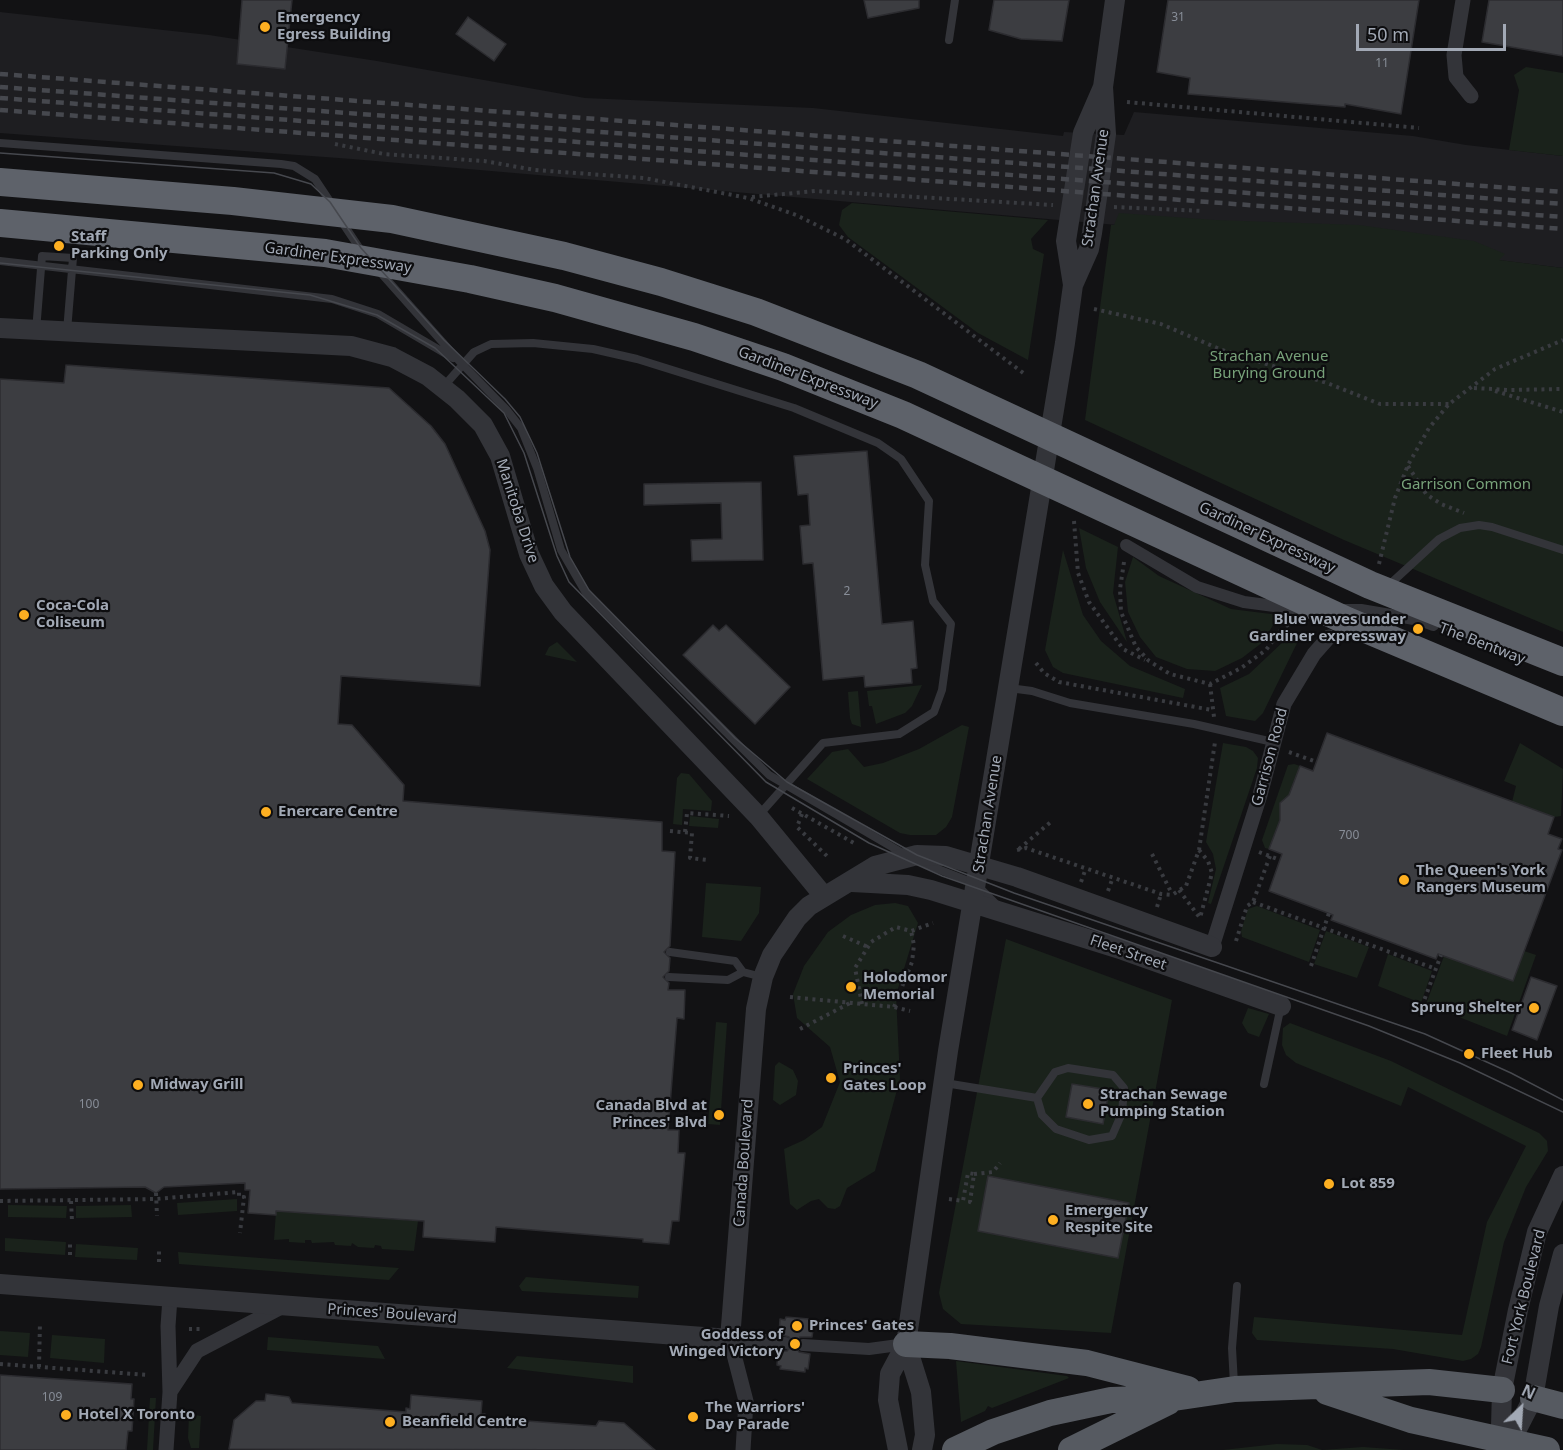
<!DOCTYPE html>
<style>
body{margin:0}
#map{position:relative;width:1563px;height:1450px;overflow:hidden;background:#121214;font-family:"Noto Sans",sans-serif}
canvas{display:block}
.north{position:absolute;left:1491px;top:1378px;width:60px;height:60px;-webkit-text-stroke:4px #0d0d0f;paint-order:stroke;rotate:25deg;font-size:16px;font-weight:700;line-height:24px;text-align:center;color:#a2a9b5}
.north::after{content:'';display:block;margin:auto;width:21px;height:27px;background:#a2a9b5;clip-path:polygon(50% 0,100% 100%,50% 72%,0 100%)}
.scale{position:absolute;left:1356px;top:24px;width:150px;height:27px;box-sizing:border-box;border:3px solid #a2a9b5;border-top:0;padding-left:8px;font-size:18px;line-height:21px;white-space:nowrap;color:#a2a9b5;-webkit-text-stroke:4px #0d0d0f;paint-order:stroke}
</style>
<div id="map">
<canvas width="1563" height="1450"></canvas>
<div class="north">N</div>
<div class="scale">50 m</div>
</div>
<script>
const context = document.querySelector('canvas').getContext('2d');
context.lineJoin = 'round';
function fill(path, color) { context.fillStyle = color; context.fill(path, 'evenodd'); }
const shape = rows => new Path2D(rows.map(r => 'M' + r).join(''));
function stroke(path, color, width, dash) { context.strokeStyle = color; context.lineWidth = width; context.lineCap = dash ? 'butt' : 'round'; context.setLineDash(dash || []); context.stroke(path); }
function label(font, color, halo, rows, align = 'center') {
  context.font = font + ' "Noto Sans",sans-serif'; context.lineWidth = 4.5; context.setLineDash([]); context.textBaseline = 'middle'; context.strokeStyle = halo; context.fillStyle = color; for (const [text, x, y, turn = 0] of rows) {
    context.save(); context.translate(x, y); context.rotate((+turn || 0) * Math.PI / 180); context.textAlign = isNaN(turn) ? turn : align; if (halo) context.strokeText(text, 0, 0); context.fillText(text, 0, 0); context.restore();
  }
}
fill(shape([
 [0,12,209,35,377,61,585,98,813,108,1063,136,1064,132,1124,135,1134,112,1413,136,1466,145,1563,156,1563,268,1442,253,352,159,0,133]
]), '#1e1e21');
fill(shape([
 [1526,67,1563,73,1563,156,1509,150,1519,90,1514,75],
 [852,203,1048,220,1031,239,1033,249,1044,254,1028,360,978,333,848,237,839,225,842,210],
 [1119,213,1215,220,1359,225,1474,241,1505,254,1499,260,1563,268,1563,632,1344,540,1085,420,1111,225,1114,225],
 [1079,528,1118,547,1113,593,1127,642,1100,602,1086,568],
 [1063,550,1083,615,1101,641,1130,666,1185,689,1183,698,1063,673,1053,667,1045,650],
 [1133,557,1159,576,1231,609,1279,615,1263,642,1242,658,1215,671,1187,669,1156,657,1140,637,1128,612,1125,582],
 [1299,639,1263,713,1255,721,1226,716,1220,688,1249,674,1285,640],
 [557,642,577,662,545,655,549,647],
 [922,685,912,706,905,713,876,724,872,706,869,706,867,691],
 [858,691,861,727,852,724,850,718,848,692],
 [962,725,969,727,952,817,946,827,936,835,910,835,900,833,807,779,832,752,848,749,864,767,883,763,919,749],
 [1223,743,1246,747,1253,751,1258,758,1257,768,1211,904,1208,903,1216,869,1213,854,1206,842],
 [1520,743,1563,769,1561,816,1554,817,1512,802,1516,786,1504,781],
 [1294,764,1300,766,1289,795,1280,803,1280,820,1269,849,1265,848,1262,840,1288,765],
 [681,773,689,774,712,801,711,811,683,809,682,825,673,824,677,778],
 [690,816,719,819,718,828,689,826],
 [706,883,761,887,759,913,741,941,702,937],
 [895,903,908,906,918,923,896,995,900,1079,875,1171,847,1188,840,1206,835,1209,828,1208,819,1199,811,1201,797,1210,790,1204,784,1149,804,1140,822,1127,840,1082,830,1047,797,1018,793,994,804,966,828,932,851,915,875,905],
 [1257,906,1320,930,1309,962,1242,937,1241,931,1248,909],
 [1326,931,1369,947,1357,978,1314,964],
 [1006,939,1172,1000,1111,1333,961,1324,943,1309,939,1293],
 [1524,951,1536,955,1507,1036,1426,1004,1444,956,1501,977,1510,953,1522,957],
 [1388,954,1432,971,1421,1003,1378,986],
 [1248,1008,1269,1014,1259,1037,1248,1033,1242,1023],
 [716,1022,727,1023,720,1125,708,1124],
 [1290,1023,1391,1061,1539,1133,1547,1141,1548,1151,1526,1187,1504,1242,1481,1347,1478,1354,1471,1359,1463,1361,1393,1349,1257,1340,1252,1333,1254,1317,1462,1335,1487,1222,1526,1146,1408,1087,1401,1106,1296,1063,1286,1055,1282,1045,1283,1028],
 [779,1062,793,1070,798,1081,796,1095,780,1105,773,1100,775,1066],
 [237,1199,237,1211,178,1215,177,1203],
 [8,1205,67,1206,66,1218,8,1217],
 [131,1205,132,1217,76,1218,76,1206],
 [276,1211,418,1221,414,1251,382,1249,381,1246,375,1245,374,1248,358,1247,352,1243,351,1246,335,1245,334,1242,312,1243,311,1240,305,1240,305,1243,289,1242,289,1239,274,1240],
 [5,1238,66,1242,65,1255,5,1251],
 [76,1244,138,1248,137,1260,75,1257],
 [178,1252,399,1268,389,1280,179,1264],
 [526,1277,639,1286,638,1298,522,1291,519,1286],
 [0,1331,30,1333,28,1357,0,1355],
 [52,1335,105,1339,104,1363,50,1358],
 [268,1337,378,1346,385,1359,267,1350],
 [517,1356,633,1366,633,1383,507,1368],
 [956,1361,1067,1376,1069,1378,992,1408,988,1406,985,1411,961,1422],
 [150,1398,156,1398,153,1450,147,1450],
 [189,1414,201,1416,199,1448,191,1448,188,1438],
 [1277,1444,1307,1445,1322,1450,1363,1447,1404,1450,1223,1450]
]), '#1a221b');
const building = shape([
 [242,0,292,0,285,69,237,64,242,0],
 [864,0,919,0,919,8,868,18,864,0],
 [994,0,1069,0,1062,41,1021,39,989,30,994,0],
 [1168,0,1419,0,1401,114,1345,104,1345,107,1188,94,1190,78,1157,72,1168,0],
 [1489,0,1563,0,1563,56,1482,42,1489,0],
 [468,17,506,44,494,61,456,34,468,17],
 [66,365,389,388,431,426,445,444,485,531,490,550,480,686,341,676,338,724,352,725,404,785,403,801,662,822,662,851,675,852,670,946,664,952,670,958,669,971,663,977,669,983,668,990,685,990,684,1019,677,1018,668,1130,679,1130,678,1153,685,1153,679,1221,672,1221,669,1244,643,1242,643,1239,496,1227,495,1242,437,1238,423,1237,424,1221,276,1211,276,1215,248,1213,250,1190,245,1190,245,1183,164,1187,156,1193,145,1187,0,1189,0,379,64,383,66,365],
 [867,451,882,624,913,621,917,668,911,669,912,683,865,687,864,676,823,680,813,563,803,564,800,526,810,525,808,494,798,495,794,456,867,451],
 [761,482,763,560,692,561,691,540,722,539,721,503,644,505,644,484,761,482],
 [713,625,719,631,726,625,790,687,755,724,683,655,713,625],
 [1327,733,1554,817,1548,834,1562,839,1558,849,1562,850,1513,981,1438,954,1436,959,1331,920,1333,915,1269,891,1282,854,1269,849,1280,820,1280,803,1289,795,1300,766,1313,771,1327,733],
 [1531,977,1557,986,1537,1040,1512,1030,1531,977],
 [1072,1084,1109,1090,1103,1124,1066,1117,1072,1084],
 [988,1176,1129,1203,1118,1258,978,1231,988,1176],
 [786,1317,809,1319,809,1323,814,1323,812,1337,800,1337,795,1344,799,1352,810,1354,808,1369,805,1368,805,1372,780,1369,781,1366,777,1365,778,1351,787,1351,792,1344,789,1337,779,1334,780,1319,785,1320,786,1317],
 [0,1375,132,1384,131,1399,134,1399,132,1431,128,1431,126,1450,0,1450,0,1375],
 [266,1394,289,1397,292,1403,406,1412,406,1408,410,1409,411,1395,482,1401,481,1414,485,1414,485,1418,596,1426,599,1421,624,1423,655,1450,229,1449,234,1420,256,1401,265,1401,266,1394]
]);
fill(building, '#3c3d41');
stroke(building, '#2c2c30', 1.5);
stroke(shape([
 [784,1343,803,1345]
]), '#2f3034', 12, [12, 6]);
stroke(shape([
 [1127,102,1419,128],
 [335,144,384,154,484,161,535,170,644,178,748,198,796,215,845,239,1026,375],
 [752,197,815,191,1053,205],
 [1114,207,1203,211],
 [1094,309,1161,324,1222,350,1327,383,1380,404,1449,404],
 [1474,388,1509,390,1563,389],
 [1495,391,1563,412],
 [1408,466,1426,494,1441,504,1464,513],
 [1074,521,1078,573,1089,602,1123,649,1145,660],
 [1124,562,1120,589,1121,612,1136,647,1149,661,1170,674,1210,684,1241,668,1266,650,1280,631,1289,624],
 [1379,564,1395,498,1408,465,1429,428,1449,404,1495,369,1563,340],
 [1036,663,1044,673,1059,682,1212,710],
 [1210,684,1214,717],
 [1289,752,1317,762],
 [792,808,854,843],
 [802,814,797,827,828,857],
 [670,831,692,833,690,858,707,860],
 [685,832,687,813,729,816],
 [1019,849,1053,820],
 [1017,850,1026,848,1161,894,1172,895,1186,886,1199,850,1215,742],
 [1199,850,1208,861,1212,873,1200,918],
 [1259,852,1280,860],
 [1152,854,1172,894],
 [1081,882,1086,868],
 [1179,890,1200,918],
 [1108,891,1113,877],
 [1253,902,1436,969],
 [1157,907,1161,894],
 [843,936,868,947],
 [1236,941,1247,906,1253,902,1270,856],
 [1311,966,1329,913],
 [790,997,894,1007,910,1011],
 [862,1004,855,968,871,942,896,927,911,931,933,923],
 [1422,1006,1441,955],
 [894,1007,912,962,914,945,911,931],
 [800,1029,850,1003],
 [974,1174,993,1172,1000,1163],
 [156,1193,157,1216],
 [949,1199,963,1201,968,1173,974,1174,970,1202,974,1203],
 [0,1201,156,1199,239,1192,239,1197,244,1197,240,1233],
 [71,1201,72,1221],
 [70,1255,70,1244],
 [159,1262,159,1250],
 [189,1329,201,1329],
 [0,1364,148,1375],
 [39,1367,40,1322]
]), '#393b40', 4, [3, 4.5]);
stroke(shape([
 [949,40,955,0],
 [0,143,281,164,294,166,315,179,333,206],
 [340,219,362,252],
 [0,261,332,299,378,314,453,358],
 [380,272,462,364,506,409,521,428,537,468,561,550,586,593,769,775,904,854],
 [36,331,42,256,73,258,67,331],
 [444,386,474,352,491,344,533,343,593,349,637,359,794,408,878,443,901,459,929,501,925,565,933,601,951,624,942,690,934,712,899,734,823,743,759,815],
 [1389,585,1439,539,1460,528,1479,525,1492,527,1563,550],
 [1009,688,1032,691,1070,703,1194,724,1273,742],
 [920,862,976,884,999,907],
 [670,952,735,961,743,972],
 [669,977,728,980,743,972,762,977],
 [945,1083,1037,1098,1055,1072,1068,1068,1113,1075,1124,1088,1122,1113,1112,1136,1089,1140,1056,1129,1042,1115,1037,1098],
 [1264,1084,1281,1006],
 [1234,1384,1232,1348,1237,1286]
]), '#333439', 8);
stroke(shape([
 [1126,545,1197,587,1244,602,1297,609],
 [1341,610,1361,610,1420,620,1433,625],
 [769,1342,784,1343],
 [803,1345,869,1349,906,1344]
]), '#333439', 12);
stroke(shape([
 [1463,0,1454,55,1456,77,1471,96],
 [1212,947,1260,795,1284,704,1314,654,1329,637],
 [170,1392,197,1351,283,1306],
 [166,1450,170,1392,168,1326,170,1298],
 [743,1450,746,1401,730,1339,769,1342]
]), '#333439', 15);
stroke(shape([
 [1073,285,1089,249,1092,233,1106,134,1103,87,1115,0],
 [0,328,351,346,392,357,428,376,457,399,483,425,500,456,529,554,544,586,563,612,758,816,823,895],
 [852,882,908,885,931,890,1123,950,1281,1006],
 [1563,1176,1537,1232,1518,1310,1502,1390,1501,1426,1506,1439,1516,1431,1533,1398,1549,1306,1563,1254],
 [0,1284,730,1339,756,1009,763,977,772,955,797,918,809,906,875,866,917,855,946,856,1017,877,1212,947],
 [906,1344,921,1392,925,1435,922,1450],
 [898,1450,888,1400,890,1374,906,1344,948,1051,1065,343,1073,285,1066,241,1083,133,1103,87]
]), '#333439', 20);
stroke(shape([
 [906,1344,950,1346,1087,1363,1188,1389],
 [1327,1392,1411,1420,1547,1450],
 [1533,1398,1563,1406],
 [955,1450,993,1432,1050,1413,1111,1400,1174,1398,1235,1389,1429,1382,1502,1390],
 [1071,1450,1168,1402]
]), '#565a61', 26);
stroke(shape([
 [0,182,233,201,392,219,564,256,661,282,756,312,918,375,1370,585,1563,662],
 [0,223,325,253,470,279,555,298,694,337,783,367,903,415,1347,621,1563,712]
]), '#5e626a', 28);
stroke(shape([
 [0,153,274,173,311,184,330,202,361,248,444,340,505,399,520,417,537,453,570,557,589,590,735,738,787,782,917,855,1014,893,1425,1034,1511,1073,1563,1100],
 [0,263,310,295,377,315,435,348,504,413,524,453,557,556,569,582,766,782,869,843,942,876,1369,1026,1460,1063,1563,1112]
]), '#46484e', 1.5);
stroke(shape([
 [0,74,1563,192],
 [0,87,1563,204],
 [0,98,1563,217],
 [0,110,1563,229]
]), '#46484e', 4.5, [8, 6]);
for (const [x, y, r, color] of [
 [265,27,6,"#fdaf21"],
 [59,246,6,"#fdaf21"],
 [24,615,6,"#fdaf21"],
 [1418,629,6,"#fdaf21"],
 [266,812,6,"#fdaf21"],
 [1404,880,6,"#fdaf21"],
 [851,987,6,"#fdaf21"],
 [1534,1008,6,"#fdaf21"],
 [1469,1054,6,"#fdaf21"],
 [831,1078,6,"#fdaf21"],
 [138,1085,6,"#fdaf21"],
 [1088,1104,6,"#fdaf21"],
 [719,1115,6,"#fdaf21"],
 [1329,1184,6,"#fdaf21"],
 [1053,1220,6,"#fdaf21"],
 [797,1326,6,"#fdaf21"],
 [795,1344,6,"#fdaf21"],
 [66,1415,6,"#fdaf21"],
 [693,1417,6,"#fdaf21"],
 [390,1422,6,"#fdaf21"]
]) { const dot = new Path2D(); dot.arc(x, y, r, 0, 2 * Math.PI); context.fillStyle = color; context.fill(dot); stroke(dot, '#0d0d0f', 2); }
label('12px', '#888e98', null, [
 ["31",1178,18],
 ["11",1382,64],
 ["2",847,592],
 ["700",1349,836],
 ["100",89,1105],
 ["109",52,1398]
]);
label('bold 15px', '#a2a9b5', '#0d0d0f', [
 ["Emergency",277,18],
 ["Egress Building",277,35],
 ["Staff",71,237],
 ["Parking Only",71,254],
 ["Coca-Cola",36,606],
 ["Coliseum",36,623],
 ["Blue waves under",1406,620,"right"],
 ["Gardiner expressway",1406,637,"right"],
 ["Enercare Centre",278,812],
 ["The Queen's York",1416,871],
 ["Rangers Museum",1416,888],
 ["Holodomor",863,978],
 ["Memorial",863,995],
 ["Sprung Shelter",1522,1008,"right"],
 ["Fleet Hub",1481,1054],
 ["Princes'",843,1069],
 ["Gates Loop",843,1086],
 ["Midway Grill",150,1085],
 ["Strachan Sewage",1100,1095],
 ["Pumping Station",1100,1112],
 ["Canada Blvd at",707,1106,"right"],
 ["Princes' Blvd",707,1123,"right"],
 ["Lot 859",1341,1184],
 ["Emergency",1065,1211],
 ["Respite Site",1065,1228],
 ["Princes' Gates",809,1326],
 ["Goddess of",783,1335,"right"],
 ["Winged Victory",783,1352,"right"],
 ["The Warriors'",705,1408],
 ["Day Parade",705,1425],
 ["Hotel X Toronto",78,1415],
 ["Beanfield Centre",402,1422]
], 'left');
label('15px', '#a2a9b5', '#0d0d0f', [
 ["Strachan Avenue",1096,188,-82],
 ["Gardiner Expressway",338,258,8],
 ["Gardiner Expressway",808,378,21],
 ["Manitoba Drive",517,511,72],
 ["Gardiner Expressway",1267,538,25],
 ["The Bentway",1482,644,21],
 ["Garrison Road",1270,757,-75],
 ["Strachan Avenue",988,814,-81],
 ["Fleet Street",1128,953,19],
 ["Canada Boulevard",744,1163,-86],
 ["Fort York Boulevard",1524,1297,-76],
 ["Princes' Boulevard",392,1314,4]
]);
label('15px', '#78a27a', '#0d0d0f', [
 ["Strachan Avenue",1269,357],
 ["Burying Ground",1269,374],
 ["Garrison Common",1466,485]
]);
</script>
